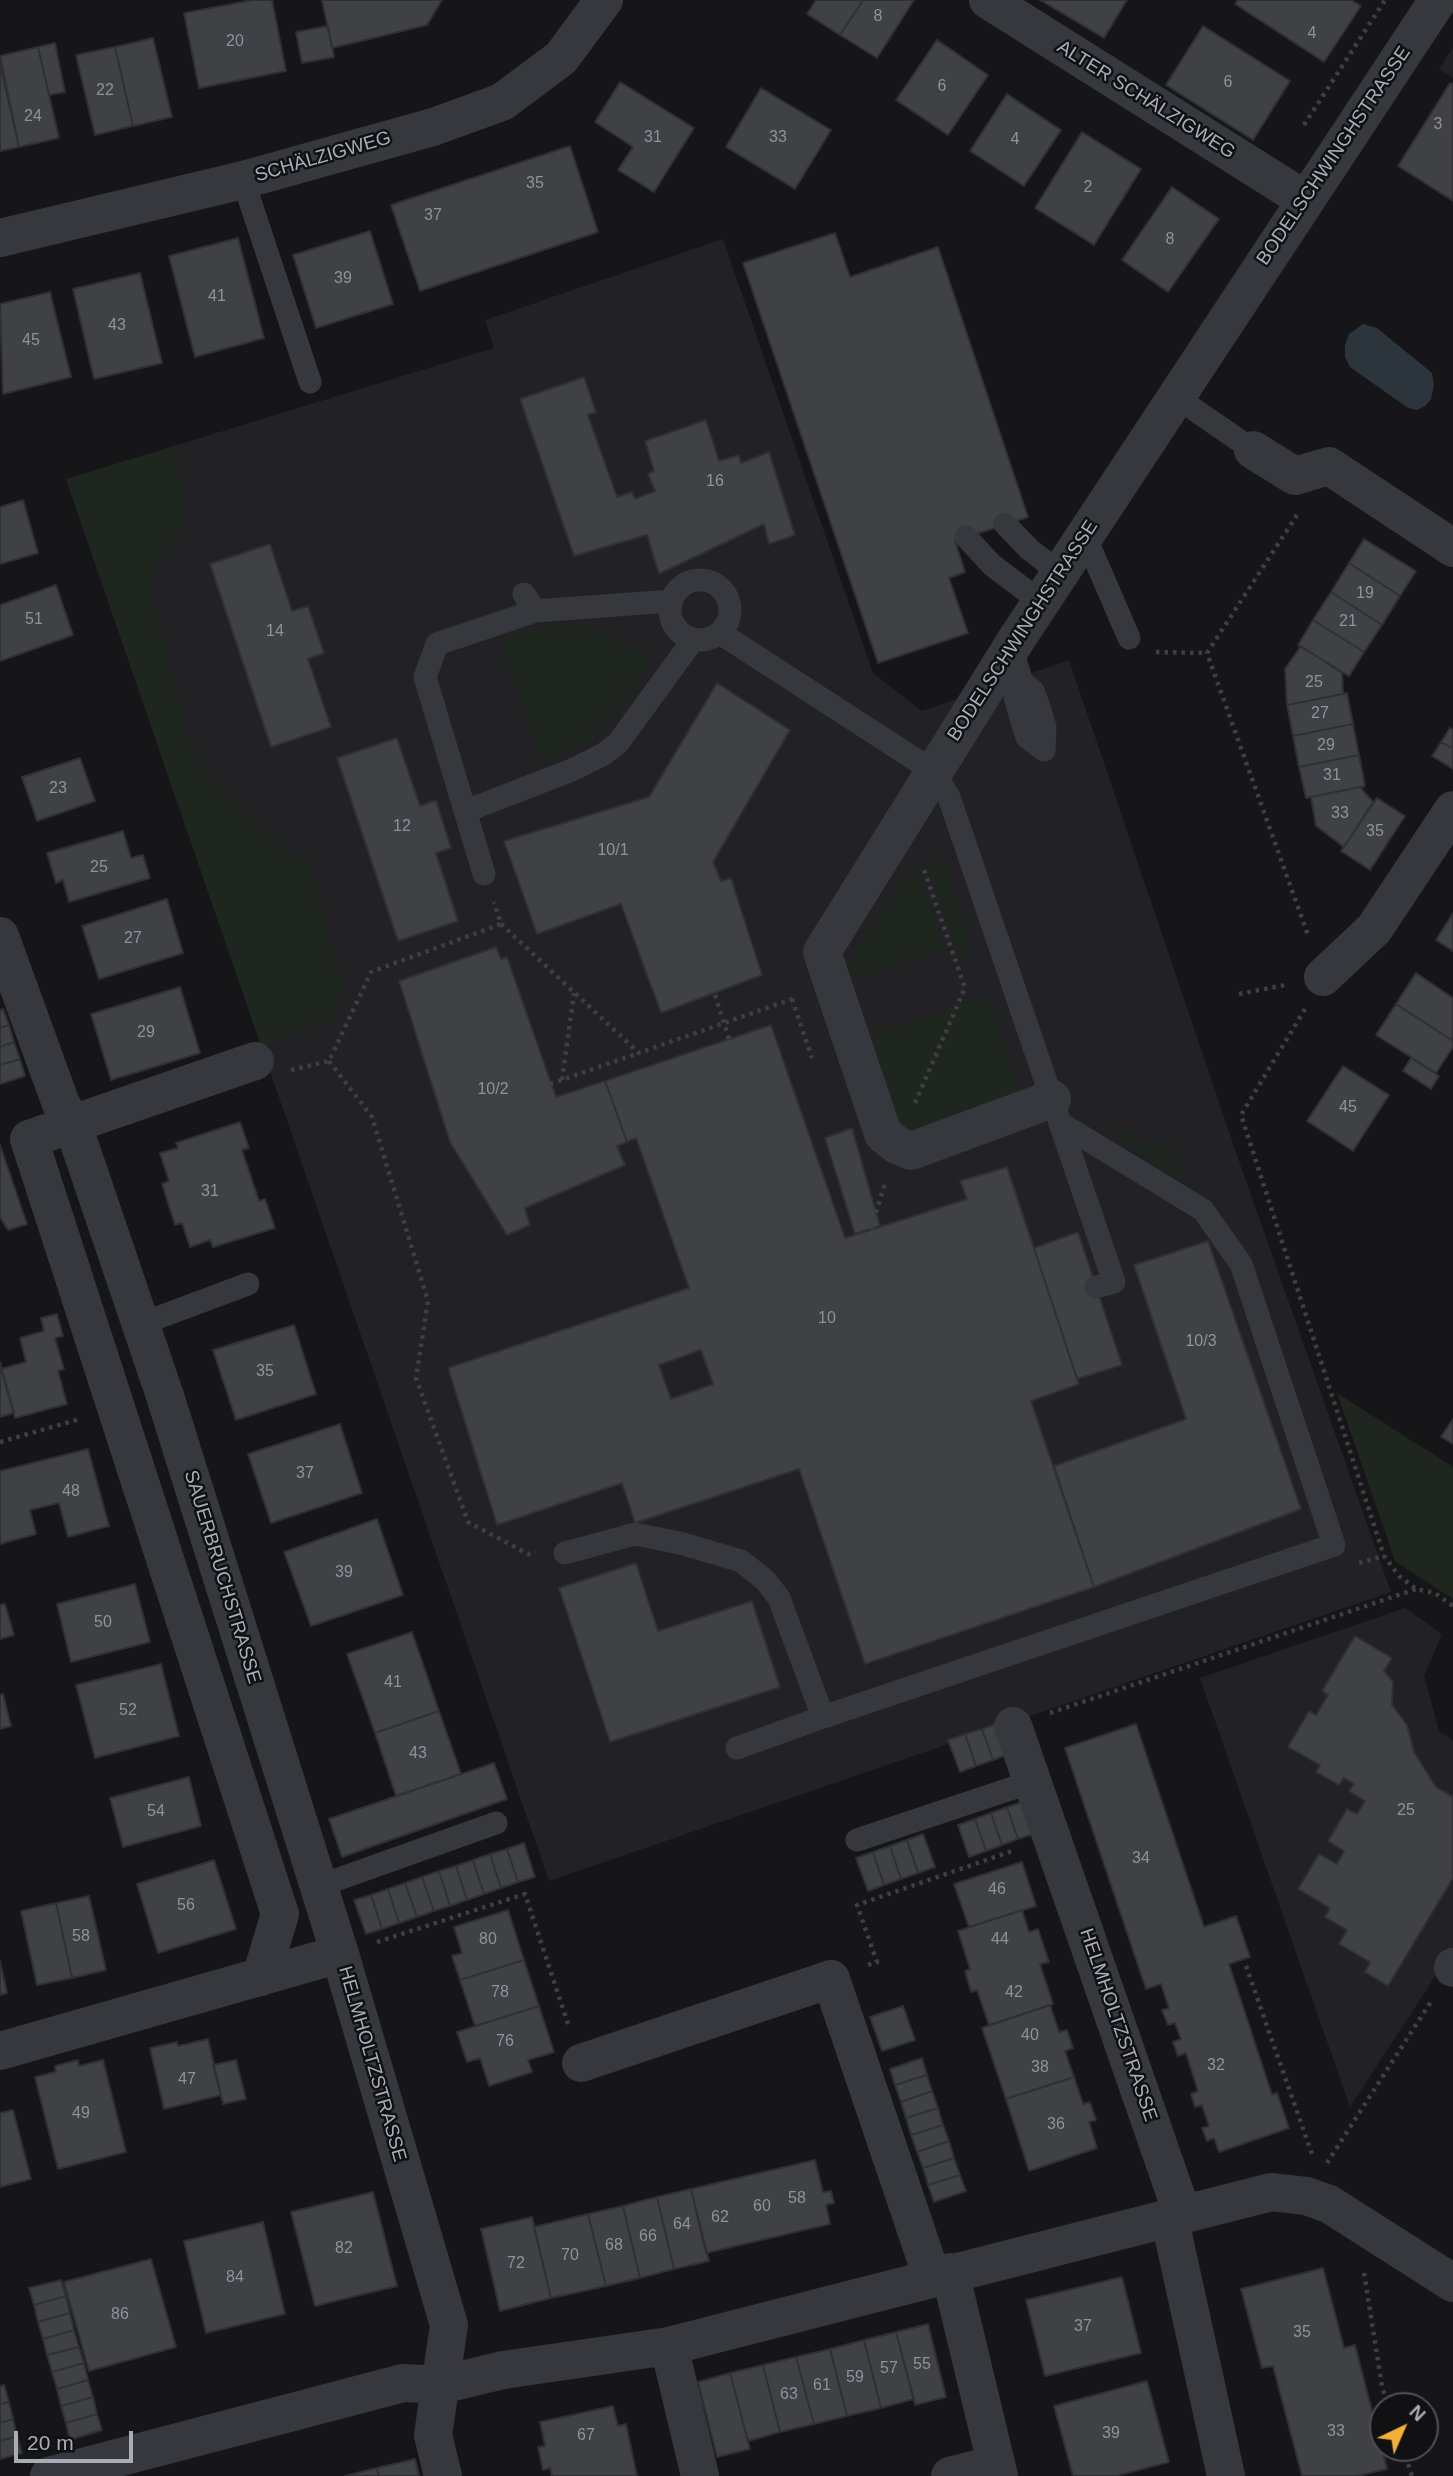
<!DOCTYPE html>
<meta charset="utf-8">
<style>
body{margin:0}
#map{position:relative;width:1453px;height:2476px;overflow:hidden;background:#161618;font-family:Helvetica,sans-serif}
canvas{display:block}
.north{position:absolute;left:1369px;top:2392px;width:70px;height:70px;box-sizing:border-box;background:#111113;border:2px solid #4d4f55;border-radius:50%;rotate:44deg;font-size:19px;font-weight:700;line-height:28px;text-align:center;color:#a8adb8}
.north::after{content:'';display:block;margin:auto;width:24px;height:32px;background:#f2b134;clip-path:polygon(50% 0,100% 100%,50% 72%,0 100%)}
.scale{position:absolute;left:14px;top:2431px;width:119px;height:32px;box-sizing:border-box;border:4px solid #a8adb8;border-top:0;padding-left:9px;font-size:21px;line-height:24px;white-space:nowrap;color:#a8adb8;-webkit-text-stroke:5px #111113;paint-order:stroke}
</style>
<div id="map">
<canvas width="1453" height="2476"></canvas>
<div class="north">N</div>
<div class="scale">20 m</div>
</div>
<script>
const context = document.querySelector('canvas').getContext('2d');
context.lineJoin = 'round';
function fill(path, color) { context.fillStyle = color; context.fill(path, 'evenodd'); }
const shape = rows => new Path2D(rows.map(r => 'M' + r).join(''));
function stroke(path, color, width, dash) { context.strokeStyle = color; context.lineWidth = width; context.lineCap = dash ? 'butt' : 'round'; context.setLineDash(dash || []); context.stroke(path); }
function label(font, color, halo, rows, align = 'center') {
  context.font = font + ' Helvetica,sans-serif'; context.lineWidth = 5; context.setLineDash([]); context.textBaseline = 'middle'; context.strokeStyle = halo; context.fillStyle = color; for (const [text, x, y, turn = 0] of rows) {
    context.save(); context.translate(x, y); context.rotate((+turn || 0) * Math.PI / 180); context.textAlign = isNaN(turn) ? turn : align; if (halo) context.strokeText(text, 0, 0); context.fillText(text, 0, 0); context.restore();
  }
}
fill(shape([
 [1453,47,1453,78,1439,69],
 [723,239,873,673,922,711,1069,660,1239,1161,1391,1592,549,1881,66,479,494,348,485,320],
 [1405,1608,1442,1634,1424,1676,1439,1731,1453,1741,1453,1949,1350,2107,1200,1678]
]), '#222225');
fill(shape([
 [176,446,186,525,156,566,153,599,193,753,227,794,313,871,343,987,335,1017,261,1046,66,479],
 [558,623,603,630,652,663,590,743,541,761,499,640],
 [940,858,947,864,970,939,971,952,958,956,928,866,932,859],
 [911,865,919,872,945,948,846,980,843,972],
 [989,995,1020,1092,916,1132,904,1128,890,1112,864,1038],
 [1133,1129,1139,1148,1165,1138,1181,1181,1111,1135],
 [1337,1393,1453,1467,1453,1599,1395,1561]
]), '#1e261f');
fill(shape([
 [1363,324,1377,328,1432,373,1434,386,1431,399,1425,406,1417,410,1408,408,1350,367,1345,357,1345,345,1349,334]
]), '#2c353c');
const building = shape([
 [253,0,272,0,286,71,199,88,184,13,253,0],
 [322,0,442,0,427,25,332,48,322,0],
 [816,0,863,0,840,35,807,14,816,0],
 [863,0,914,0,877,58,840,35,863,0],
 [1040,0,1127,0,1104,38,1040,0],
 [1238,0,1351,0,1361,6,1324,62,1235,4,1238,0],
 [328,26,334,57,302,63,296,32,328,26],
 [1203,26,1290,81,1253,140,1166,85,1203,26],
 [153,38,172,117,133,126,115,47,153,38],
 [937,40,988,75,948,135,896,100,937,40],
 [55,43,65,92,49,95,38,47,55,43],
 [38,47,59,138,19,147,0,56,38,47],
 [115,47,133,126,95,135,76,55,115,47],
 [0,64,19,147,0,151,0,64],
 [620,82,694,128,654,192,618,170,633,147,595,122,620,82],
 [1450,83,1453,84,1453,201,1398,166,1450,83],
 [761,88,831,130,795,189,726,147,761,88],
 [1007,94,1061,130,1024,186,970,151,1007,94],
 [1082,132,1141,169,1094,245,1035,208,1082,132],
 [570,146,598,232,420,291,391,205,570,146],
 [1172,187,1219,219,1168,292,1122,260,1172,187],
 [370,231,393,304,316,328,293,255,370,231],
 [835,233,850,277,938,247,1028,517,955,541,965,572,949,578,968,633,878,663,743,263,835,233],
 [238,238,264,338,195,357,169,256,238,238],
 [140,273,162,363,94,379,73,289,140,273],
 [50,292,71,377,3,394,0,304,50,292],
 [584,377,596,412,588,415,617,497,632,492,635,499,655,491,648,474,654,471,645,441,706,420,719,461,739,455,741,463,769,452,795,535,769,544,764,524,659,574,647,535,574,556,520,399,584,377],
 [23,500,38,553,0,564,0,507,23,500],
 [1364,539,1416,571,1400,596,1349,563,1364,539],
 [270,544,292,611,308,606,324,653,308,659,331,727,271,747,210,564,270,544],
 [1349,563,1400,596,1382,625,1331,592,1349,563],
 [56,585,73,635,0,661,0,605,56,585],
 [1331,592,1382,625,1364,652,1313,620,1331,592],
 [1313,620,1364,652,1349,676,1298,645,1313,620],
 [1301,646,1342,673,1343,694,1287,705,1285,669,1301,646],
 [717,683,790,730,713,862,721,881,731,878,762,975,661,1013,621,904,537,934,504,841,649,797,717,683],
 [1347,693,1353,724,1293,736,1287,705,1347,693],
 [1353,724,1359,755,1299,767,1293,736,1353,724],
 [1450,728,1453,730,1453,749,1441,742,1450,728],
 [397,738,420,806,436,800,451,848,436,853,458,921,398,941,337,758,397,738],
 [1441,742,1453,749,1453,769,1432,756,1441,742],
 [1359,755,1365,786,1306,798,1299,767,1359,755],
 [80,758,95,801,37,821,22,777,80,758],
 [1360,787,1373,802,1344,847,1316,826,1311,797,1360,787],
 [1377,798,1405,816,1370,870,1341,851,1377,798],
 [123,831,131,858,143,855,150,878,69,902,63,880,56,883,47,853,123,831],
 [167,899,183,953,99,979,82,926,167,899],
 [1453,913,1453,951,1436,940,1453,913],
 [496,947,501,959,507,957,556,1097,605,1081,627,1142,617,1146,625,1165,525,1208,530,1225,507,1235,450,1142,399,981,496,947],
 [1416,973,1453,998,1453,1041,1396,1004,1416,973],
 [180,987,200,1053,111,1080,91,1014,180,987],
 [1396,1004,1453,1041,1453,1047,1436,1073,1376,1035,1396,1004],
 [3,1009,9,1025,0,1028,0,1010,3,1009],
 [9,1025,14,1042,0,1047,0,1028,9,1025],
 [771,1025,845,1238,967,1199,960,1181,1007,1167,1079,1384,1031,1401,1094,1587,865,1664,799,1469,635,1523,622,1483,497,1525,448,1368,689,1288,636,1138,627,1142,605,1081,771,1025],
 [701,1350,713,1384,671,1399,659,1365,701,1350],
 [14,1042,20,1059,0,1065,0,1047,14,1042],
 [1411,1058,1439,1076,1431,1089,1403,1071,1411,1058],
 [20,1059,25,1076,0,1084,0,1065,20,1059],
 [1343,1066,1389,1095,1353,1151,1307,1121,1343,1066],
 [240,1122,249,1148,242,1150,259,1201,265,1199,275,1228,213,1247,210,1240,190,1247,182,1223,175,1225,162,1184,169,1181,160,1153,178,1148,176,1143,240,1122],
 [852,1128,880,1226,855,1234,825,1138,852,1128],
 [0,1145,27,1224,8,1230,0,1217,0,1145],
 [1078,1232,1122,1365,1077,1379,1034,1248,1078,1232],
 [1208,1241,1301,1509,1094,1587,1054,1466,1186,1419,1134,1265,1208,1241],
 [57,1314,63,1336,55,1338,64,1369,58,1371,67,1404,15,1418,1,1369,26,1362,20,1338,44,1331,41,1318,57,1314],
 [294,1325,316,1394,236,1420,213,1350,294,1325],
 [0,1362,14,1413,0,1417,0,1362],
 [1453,1419,1453,1444,1441,1437,1453,1419],
 [340,1424,362,1493,271,1523,248,1454,340,1424],
 [88,1449,109,1526,68,1537,59,1503,30,1510,36,1534,0,1544,0,1471,88,1449],
 [377,1519,403,1595,311,1626,284,1552,377,1519],
 [636,1563,658,1631,752,1601,780,1687,610,1742,559,1588,636,1563],
 [135,1584,150,1642,71,1662,57,1604,135,1584],
 [5,1604,14,1635,0,1639,0,1605,5,1604],
 [412,1632,439,1711,375,1733,347,1654,412,1632],
 [1355,1636,1392,1658,1384,1671,1393,1682,1392,1705,1407,1725,1414,1752,1436,1787,1453,1797,1453,1878,1388,1986,1365,1972,1370,1962,1339,1944,1347,1930,1325,1917,1330,1908,1298,1889,1319,1854,1337,1864,1344,1851,1328,1841,1347,1809,1357,1814,1365,1801,1349,1791,1354,1784,1344,1778,1339,1785,1316,1772,1320,1765,1288,1747,1309,1711,1316,1715,1328,1695,1322,1691,1355,1636],
 [161,1664,179,1736,95,1758,76,1685,161,1664],
 [3,1694,11,1726,0,1729,0,1695,3,1694],
 [439,1711,461,1774,396,1796,375,1733,439,1711],
 [998,1723,1009,1754,993,1760,982,1729,998,1723],
 [1136,1724,1204,1927,1236,1916,1250,1957,1229,1964,1272,2095,1277,2093,1289,2128,1219,2152,1214,2138,1207,2141,1202,2128,1209,2126,1202,2105,1195,2107,1191,2094,1198,2091,1186,2053,1178,2056,1173,2042,1181,2039,1175,2023,1168,2025,1162,2010,1169,2008,1161,1984,1146,1989,1065,1748,1136,1724],
 [982,1729,993,1760,976,1766,965,1734,982,1729],
 [965,1734,976,1766,960,1772,948,1740,965,1734],
 [494,1763,507,1799,342,1857,329,1819,494,1763],
 [189,1777,201,1826,123,1847,110,1798,189,1777],
 [1023,1802,1034,1834,1018,1839,1007,1807,1023,1802],
 [1007,1807,1018,1839,1002,1845,991,1813,1007,1807],
 [991,1813,1002,1845,986,1851,975,1819,991,1813],
 [975,1819,986,1851,969,1857,958,1825,975,1819],
 [923,1834,935,1867,918,1873,907,1840,923,1834],
 [907,1840,918,1873,901,1879,890,1846,907,1840],
 [524,1843,535,1877,518,1882,507,1849,524,1843],
 [890,1846,901,1879,884,1885,873,1852,890,1846],
 [507,1849,518,1882,501,1888,490,1854,507,1849],
 [873,1852,884,1885,868,1891,856,1858,873,1852],
 [490,1854,501,1888,484,1894,473,1860,490,1854],
 [214,1860,236,1929,158,1953,137,1884,214,1860],
 [473,1860,484,1894,467,1900,456,1866,473,1860],
 [1022,1862,1036,1906,969,1927,954,1884,1022,1862],
 [456,1866,467,1900,450,1906,439,1871,456,1866],
 [439,1871,450,1906,434,1911,422,1877,439,1871],
 [422,1877,434,1911,417,1917,405,1883,422,1877],
 [405,1883,417,1917,399,1923,388,1889,405,1883],
 [388,1889,399,1923,382,1929,371,1895,388,1889],
 [371,1895,382,1929,366,1934,354,1900,371,1895],
 [89,1896,106,1970,72,1978,56,1903,89,1896],
 [56,1903,72,1978,37,1985,21,1911,56,1903],
 [508,1910,524,1960,460,1980,452,1956,462,1953,454,1927,508,1910],
 [1022,1910,1029,1932,1038,1929,1049,1962,1040,1964,1053,2004,989,2025,977,1990,971,1992,965,1971,970,1969,958,1931,1022,1910],
 [524,1960,539,2006,475,2026,460,1980,524,1960],
 [0,1961,7,1993,0,1995,0,1961],
 [1050,2005,1059,2032,1067,2030,1073,2048,1065,2051,1074,2077,1006,2099,982,2028,1050,2005],
 [539,2006,554,2052,528,2060,532,2072,489,2086,480,2058,467,2062,457,2032,539,2006],
 [903,2006,915,2040,882,2051,870,2017,903,2006],
 [208,2039,221,2095,164,2109,150,2048,177,2042,178,2046,208,2039],
 [922,2058,927,2075,895,2085,890,2069,922,2058],
 [78,2060,79,2066,103,2060,126,2152,58,2169,35,2077,56,2072,55,2066,78,2060],
 [236,2060,246,2099,223,2104,213,2065,236,2060],
 [927,2075,932,2091,901,2102,895,2085,927,2075],
 [1074,2077,1083,2104,1090,2102,1096,2120,1089,2122,1097,2148,1029,2171,1006,2099,1074,2077],
 [932,2091,938,2108,906,2118,901,2102,932,2091],
 [938,2108,943,2125,911,2135,906,2118,938,2108],
 [13,2110,31,2179,0,2187,0,2113,13,2110],
 [943,2125,949,2141,917,2152,911,2135,943,2125],
 [949,2141,954,2158,923,2168,917,2152,949,2141],
 [954,2158,960,2175,928,2185,923,2168,954,2158],
 [815,2160,823,2192,831,2191,834,2203,826,2205,830,2224,706,2253,691,2189,815,2160],
 [960,2175,966,2191,934,2202,928,2185,960,2175],
 [691,2189,709,2261,674,2269,657,2197,691,2189],
 [373,2192,397,2286,315,2306,291,2212,373,2192],
 [657,2197,674,2269,640,2278,623,2206,657,2197],
 [623,2206,640,2278,606,2286,588,2214,623,2206],
 [588,2214,606,2286,551,2298,534,2227,588,2214],
 [532,2217,551,2298,500,2311,481,2229,532,2217],
 [263,2222,285,2314,206,2333,184,2241,263,2222],
 [151,2259,176,2347,89,2371,64,2282,151,2259],
 [1323,2268,1344,2348,1355,2345,1387,2469,1358,2476,1302,2476,1273,2366,1262,2368,1241,2289,1323,2268],
 [1122,2277,1141,2353,1045,2376,1026,2300,1122,2277],
 [61,2280,66,2296,34,2305,29,2288,61,2280],
 [66,2296,70,2313,38,2322,34,2305,66,2296],
 [70,2313,74,2330,43,2339,38,2322,70,2313],
 [928,2324,946,2397,915,2405,896,2332,928,2324],
 [74,2330,79,2347,47,2355,43,2339,74,2330],
 [896,2332,914,2399,881,2408,864,2340,896,2332],
 [864,2340,881,2408,847,2416,830,2349,864,2340],
 [79,2347,84,2363,52,2372,47,2355,79,2347],
 [830,2349,847,2416,814,2424,796,2357,830,2349],
 [796,2357,814,2424,780,2432,763,2365,796,2357],
 [84,2363,88,2380,57,2389,52,2372,84,2363],
 [763,2365,780,2432,748,2441,730,2373,763,2365],
 [730,2373,750,2449,717,2457,698,2382,730,2373],
 [88,2380,93,2397,61,2406,57,2389,88,2380],
 [1147,2381,1169,2462,1116,2476,1073,2476,1054,2406,1147,2381],
 [4,2385,9,2402,0,2404,0,2386,4,2385],
 [93,2397,97,2414,66,2423,61,2406,93,2397],
 [9,2402,13,2419,0,2423,0,2404,9,2402],
 [613,2406,618,2426,626,2424,637,2476,552,2476,550,2468,543,2470,538,2447,545,2446,540,2422,613,2406],
 [97,2414,102,2430,70,2440,66,2423,97,2414],
 [13,2419,17,2436,0,2441,0,2423,13,2419],
 [17,2436,22,2453,0,2459,0,2441,17,2436],
 [415,2459,419,2476,379,2476,377,2468,415,2459],
 [377,2468,379,2476,345,2476,377,2468]
]);
fill(building, '#404145');
stroke(building, '#303034', 2);
stroke(shape([
 [1304,125,1385,0],
 [1297,515,1207,653,1309,938],
 [1156,652,1207,653],
 [501,924,639,1053,795,998],
 [1239,994,1285,985],
 [715,995,729,1039],
 [792,999,812,1058],
 [1305,1009,1241,1115,1384,1556,1399,1576,1416,1589,1435,1593,1453,1606],
 [329,1061,372,1117,428,1301,416,1378,468,1522,528,1554,536,1553],
 [291,1070,329,1061,371,972,501,924,494,902],
 [562,1080,574,993],
 [550,1084,639,1053],
 [915,1103,965,988,923,867],
 [844,1149,871,1229],
 [871,1229,885,1183],
 [0,1442,80,1419],
 [1359,1563,1384,1556],
 [1050,1713,1416,1589],
 [377,1942,525,1894,569,2027],
 [868,1965,877,1962,857,1905,1015,1850],
 [1246,1966,1313,2157],
 [1327,2163,1432,2000],
 [1364,2273,1382,2386,1388,2406],
 [1403,2448,1412,2476]
]), '#3d3f44', 4.5, [3.5, 5]);
stroke(shape([
 [243,180,310,382],
 [1176,397,1253,450],
 [1005,524,1029,549,1060,573],
 [1085,536,1129,638],
 [966,537,992,565,1041,602],
 '670 610a30 30 0 1 1 60 0a30 30 0 1 1-60 0Z',
 [524,594,535,611,671,601],
 [1011,647,1022,682,1033,691,1037,701,1045,727,1044,750],
 [1022,682,1015,697,1025,731,1027,737,1044,750],
 [466,811,572,770,604,754,618,743,693,640],
 [484,874,425,677,437,644,535,611],
 [1060,1123,1114,1282,1096,1287],
 [141,1324,248,1284],
 [565,1553,635,1534,680,1543,741,1561,765,1580,779,1598,823,1717,1334,1545,1241,1264,1203,1210,1060,1123,949,797,933,771,720,633],
 [737,1748,823,1717],
 [857,1840,1034,1781],
 [319,1886,496,1823]
]), '#37383d', 23);
stroke(shape([
 [988,0,1304,199],
 [0,238,243,180,433,127,502,102,561,58,604,0],
 [1253,450,1295,476,1329,466,1453,548],
 [0,936,61,1104,73,1125,165,1396,340,1954,449,2325,433,2435,443,2476],
 [1323,977,1374,929,1453,810],
 [255,1061,29,1139,280,1914,261,1977],
 [1052,1099,911,1151,897,1145,883,1134,822,952,1016,640,1438,0],
 [1013,1726,1182,2213],
 [1453,1967,1453,1968],
 [0,2051,340,1954],
 [581,2063,831,1979,932,2277],
 [1169,2216,1226,2476],
 [950,2272,999,2476],
 [669,2346,700,2476],
 [49,2476,403,2383,441,2385,503,2370,669,2346,1271,2192,1306,2196,1329,2204,1453,2283],
 [950,2476,996,2464]
]), '#37383d', 38);
label('16px', '#8e929b', null, [
 ["8",878,17],
 ["4",1312,34],
 ["20",235,42],
 ["6",1228,83],
 ["6",942,87],
 ["22",105,91],
 ["24",33,117],
 ["3",1438,125],
 ["31",653,138],
 ["33",778,138],
 ["4",1015,140],
 ["35",535,184],
 ["2",1088,188],
 ["37",433,216],
 ["8",1170,240],
 ["39",343,279],
 ["41",217,297],
 ["43",117,326],
 ["45",31,341],
 ["16",715,482],
 ["19",1365,594],
 ["51",34,620],
 ["21",1348,622],
 ["14",275,632],
 ["25",1314,683],
 ["27",1320,714],
 ["29",1326,746],
 ["31",1332,776],
 ["23",58,789],
 ["33",1340,814],
 ["12",402,827],
 ["35",1375,832],
 ["10/1",613,851],
 ["25",99,868],
 ["27",133,939],
 ["29",146,1033],
 ["10/2",493,1090],
 ["45",1348,1108],
 ["31",210,1192],
 ["10",827,1319],
 ["10/3",1201,1342],
 ["35",265,1372],
 ["37",305,1474],
 ["48",71,1492],
 ["39",344,1573],
 ["50",103,1623],
 ["41",393,1683],
 ["52",128,1711],
 ["43",418,1754],
 ["25",1406,1811],
 ["54",156,1812],
 ["34",1141,1859],
 ["46",997,1890],
 ["56",186,1906],
 ["58",81,1937],
 ["80",488,1940],
 ["44",1000,1940],
 ["78",500,1993],
 ["42",1014,1993],
 ["40",1030,2036],
 ["76",505,2042],
 ["32",1216,2066],
 ["38",1040,2068],
 ["47",187,2080],
 ["49",81,2114],
 ["36",1056,2125],
 ["58",797,2199],
 ["60",762,2207],
 ["62",720,2218],
 ["64",682,2225],
 ["66",648,2237],
 ["68",614,2246],
 ["82",344,2249],
 ["70",570,2256],
 ["72",516,2264],
 ["84",235,2278],
 ["86",120,2315],
 ["37",1083,2327],
 ["35",1302,2333],
 ["55",922,2365],
 ["57",889,2369],
 ["59",855,2378],
 ["61",822,2386],
 ["63",789,2395],
 ["33",1336,2432],
 ["39",1111,2434],
 ["67",586,2436]
]);
label('19px', '#a8adb8', '#111113', [
 ["ALTER SCHÄLZIGWEG",1146,100,32],
 ["BODELSCHWINGHSTRASSE",1334,156,-56],
 ["SCHÄLZIGWEG",323,157,-16],
 ["BODELSCHWINGHSTRASSE",1023,631,-57],
 ["SAUERBRUCHSTRASSE",222,1577,73],
 ["HELMHOLTZSTRASSE",1118,2025,71],
 ["HELMHOLTZSTRASSE",372,2064,74]
]);
</script>
